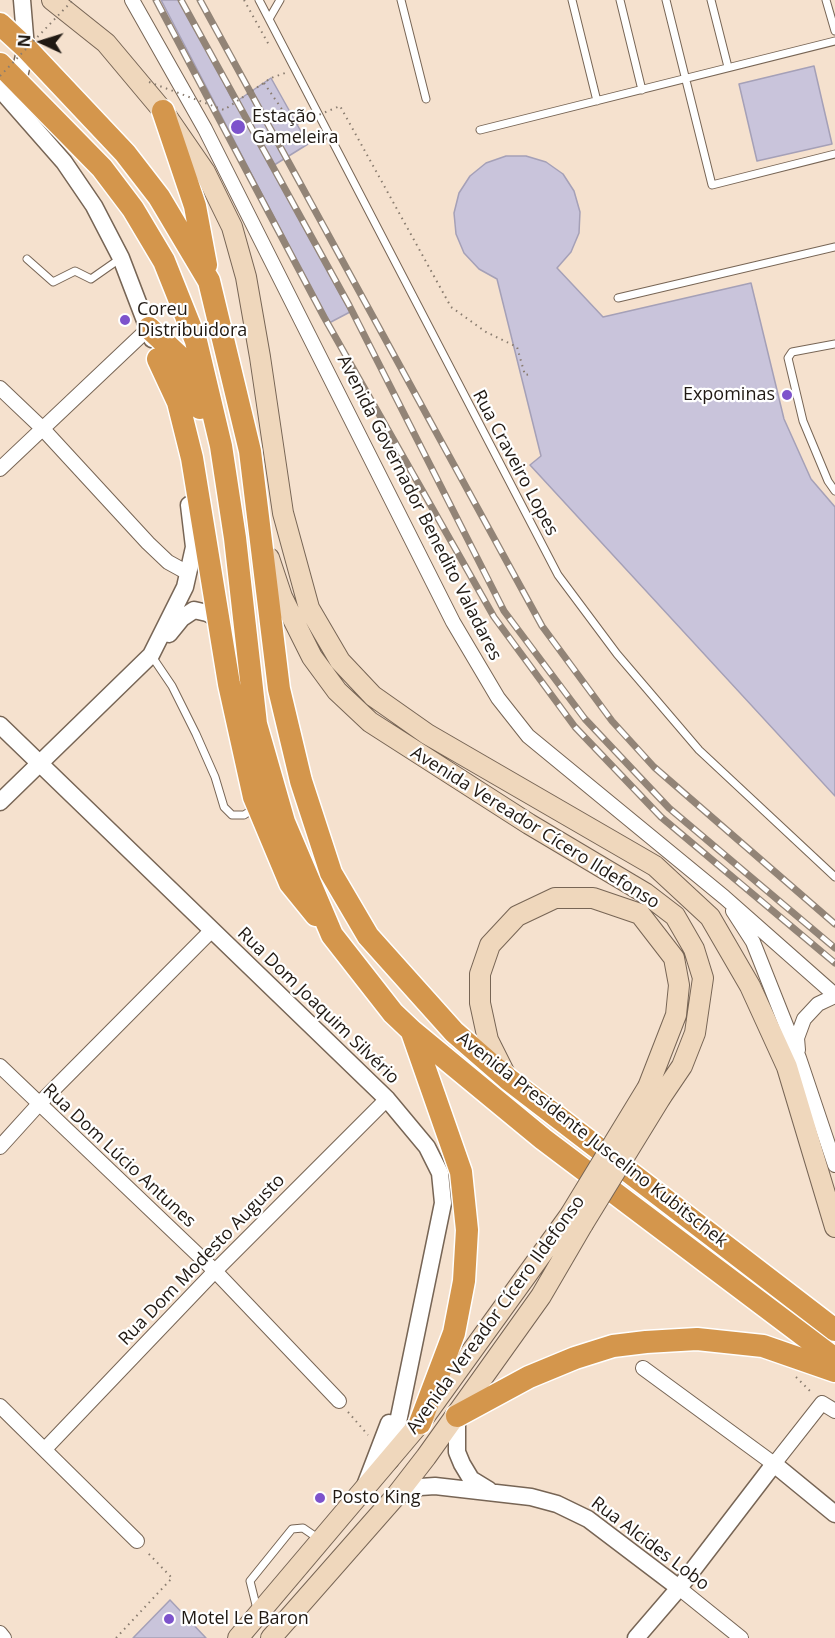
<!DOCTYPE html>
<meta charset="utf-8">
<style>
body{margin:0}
#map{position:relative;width:835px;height:1638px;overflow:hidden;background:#f5e1ce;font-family:"Open Sans",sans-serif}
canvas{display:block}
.north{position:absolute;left:12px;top:12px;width:60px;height:60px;-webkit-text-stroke:4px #fff;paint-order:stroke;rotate:274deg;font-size:16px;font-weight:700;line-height:24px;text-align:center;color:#201913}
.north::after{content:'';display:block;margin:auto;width:21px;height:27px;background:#201913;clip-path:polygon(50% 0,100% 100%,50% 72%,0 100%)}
</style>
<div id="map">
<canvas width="835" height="1638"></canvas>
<div class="north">N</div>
</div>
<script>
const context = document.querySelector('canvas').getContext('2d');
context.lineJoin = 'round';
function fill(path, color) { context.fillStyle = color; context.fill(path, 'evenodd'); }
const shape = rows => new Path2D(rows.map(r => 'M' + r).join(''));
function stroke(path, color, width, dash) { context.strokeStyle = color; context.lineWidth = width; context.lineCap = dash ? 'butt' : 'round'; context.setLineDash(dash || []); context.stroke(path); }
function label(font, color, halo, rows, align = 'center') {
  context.font = font + ' "Open Sans",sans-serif'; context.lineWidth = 4.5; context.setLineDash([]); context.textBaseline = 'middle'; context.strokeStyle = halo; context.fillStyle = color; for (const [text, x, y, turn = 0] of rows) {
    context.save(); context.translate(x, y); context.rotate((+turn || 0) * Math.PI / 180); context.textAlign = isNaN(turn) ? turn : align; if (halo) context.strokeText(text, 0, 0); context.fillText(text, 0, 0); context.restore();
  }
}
const building = shape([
 [161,0,182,0,234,103,271,78,308,144,271,167,350,312,329,323,161,0],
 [814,66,832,144,757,161,739,84,814,66],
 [506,156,526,156,546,162,563,174,574,191,580,212,579,233,571,252,557,268,603,317,751,283,784,419,811,479,835,507,835,796,530,465,541,456,497,279,479,269,464,253,456,234,454,213,459,193,470,176,486,163,506,156],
 [170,1600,206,1638,133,1638,170,1600]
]);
fill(building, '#c9c4db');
stroke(building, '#a5a0b7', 1.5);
const service = shape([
 [259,0,558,575,617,654,699,750,835,877],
 [401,0,426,99],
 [572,0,597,101],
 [620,0,642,90],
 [666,0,712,185,835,154],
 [711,0,728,67],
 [826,0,835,31],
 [269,19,280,0],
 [480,130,835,41],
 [27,259,53,282,75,271,91,279,121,258],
 [618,298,835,247],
 [835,344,792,352,788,358,803,421,828,481,835,491],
 [151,655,172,686,196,734,215,777,224,807,232,815,244,815,252,810,253,805],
 [257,1609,250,1581,292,1529,303,1528,319,1539]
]);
const minor = shape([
 [132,0,205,129,453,622,498,698,528,736,724,897,835,995],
 [0,388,42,428,148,543,168,562,188,573],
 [0,469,149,328],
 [733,911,753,942,799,1058,835,1165],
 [798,1050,797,1038,804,1019,818,1004,835,996],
 [0,1066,215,1271,339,1401],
 [0,1147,38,1105,212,930],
 [643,1368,774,1464,822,1403,835,1411],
 [0,1406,137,1541],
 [45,1449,215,1271,387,1099],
 [679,1588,741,1638],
 [0,1633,4,1638]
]);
const tertiary = shape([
 [12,88,18,80,26,48,22,0],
 [0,89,64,162,94,206,121,258,152,339],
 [169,634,182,618,194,610,207,613,218,619],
 [0,725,387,1099,427,1147,440,1173,443,1203,390,1461],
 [0,802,151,655,185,587,194,547,189,505],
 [457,1416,457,1452,462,1464,471,1479,489,1490],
 [366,1483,389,1423],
 [395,1497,420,1487,435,1486,531,1497,557,1504,588,1519,679,1588],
 [636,1638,679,1588,774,1464,835,1514]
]);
const secondary = shape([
 [52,0,106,43,163,111,205,172,232,227,246,277,260,357,283,513,309,608,340,661,373,696,427,734,655,866,710,917,750,986,787,1067,835,1227],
 [269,558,282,597,312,657,337,691,370,722,529,824,645,893,675,916,694,949,703,978,695,1033,682,1066,661,1097],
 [505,1074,488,1040,480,1003,480,974,490,945,517,916,555,898,593,898,640,914,674,958,679,985,676,1015,648,1087],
 [238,1638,420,1423,570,1215],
 [271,1638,395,1497,426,1457,541,1296,583,1224]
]);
const trunk = shape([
 [0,24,26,48,125,153,159,197,209,281,250,451,279,689,301,781,331,873,368,936,454,1032,508,1079,835,1330],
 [0,64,102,168,133,209,164,261,196,341,221,446,235,538,256,724,284,822,332,935,393,1013,412,1031,543,1139,835,1359],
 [163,111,195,206,206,265],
 [149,328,181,358,200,408],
 [158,359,178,402,192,458,229,684,254,797,290,883,316,915],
 [412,1032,461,1172,467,1230,464,1281,454,1333,420,1423],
 [457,1416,529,1377,575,1358,613,1346,646,1342,697,1339,763,1346,835,1371]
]);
stroke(service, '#776555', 9);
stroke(minor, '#776555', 16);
stroke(tertiary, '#776555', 19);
stroke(secondary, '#776555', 22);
stroke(trunk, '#fff', 25);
stroke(shape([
 [244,0,269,45],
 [796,1377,813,1394],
 [348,1412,368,1435],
 [116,1638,172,1578,147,1552]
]), '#897c6f', 2, [1.5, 4.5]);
stroke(service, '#fff', 7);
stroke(minor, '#fff', 14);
stroke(tertiary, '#fff', 16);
stroke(secondary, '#efd7bc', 20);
stroke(trunk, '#d4964c', 22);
const rail = shape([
 [156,0,324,317,494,617,575,727,661,817,835,963],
 [181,0,349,305,504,611,585,719,669,808,835,948],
 [200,0,542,626,612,721,654,767,835,924]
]);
stroke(rail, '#928477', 7);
stroke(rail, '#fff', 4.5, [14]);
const secondaryBridge = shape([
 [570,1215,648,1087],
 [583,1224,661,1097]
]);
stroke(secondaryBridge, '#776555', 22, []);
stroke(shape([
 [0,76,73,0],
 [149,82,224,110,271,78,285,73],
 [264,83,290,121,297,124,340,106,451,307,486,332,517,347,525,375,532,374]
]), '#897c6f', 2, [1.5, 4.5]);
stroke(secondaryBridge, '#efd7bc', 20);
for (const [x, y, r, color] of [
 [238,127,8,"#7d53cc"],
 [125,320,6,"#7d53cc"],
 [787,395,6,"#7d53cc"],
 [320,1498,6,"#7d53cc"],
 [169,1619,6,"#7d53cc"]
]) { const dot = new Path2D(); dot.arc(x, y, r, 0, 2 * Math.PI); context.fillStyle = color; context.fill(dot); stroke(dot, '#fff', 2); }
label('18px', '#201913', '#fff', [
 ["Estação",252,117],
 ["Gameleira",252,138],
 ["Coreu",137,310],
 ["Distribuidora",137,331],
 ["Expominas",775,395,"right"],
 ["Posto King",332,1498],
 ["Motel Le Baron",181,1619]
], 'left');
label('18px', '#201913', '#fff', [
 ["Rua Craveiro Lopes",515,463,62],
 ["Avenida Governador Benedito Valadares",419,508,63],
 ["Avenida Vereador Cícero Ildefonso",535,828,32],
 ["Rua Dom Joaquim Silvério",318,1006,44],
 ["Avenida Presidente Juscelino Kubitschek",592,1140,38],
 ["Rua Dom Lúcio Antunes",119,1156,43],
 ["Rua Dom Modesto Augusto",202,1260,-46],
 ["Avenida Vereador Cícero Ildefonso",496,1315,-54],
 ["Rua Alcides Lobo",650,1544,37]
]);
</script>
